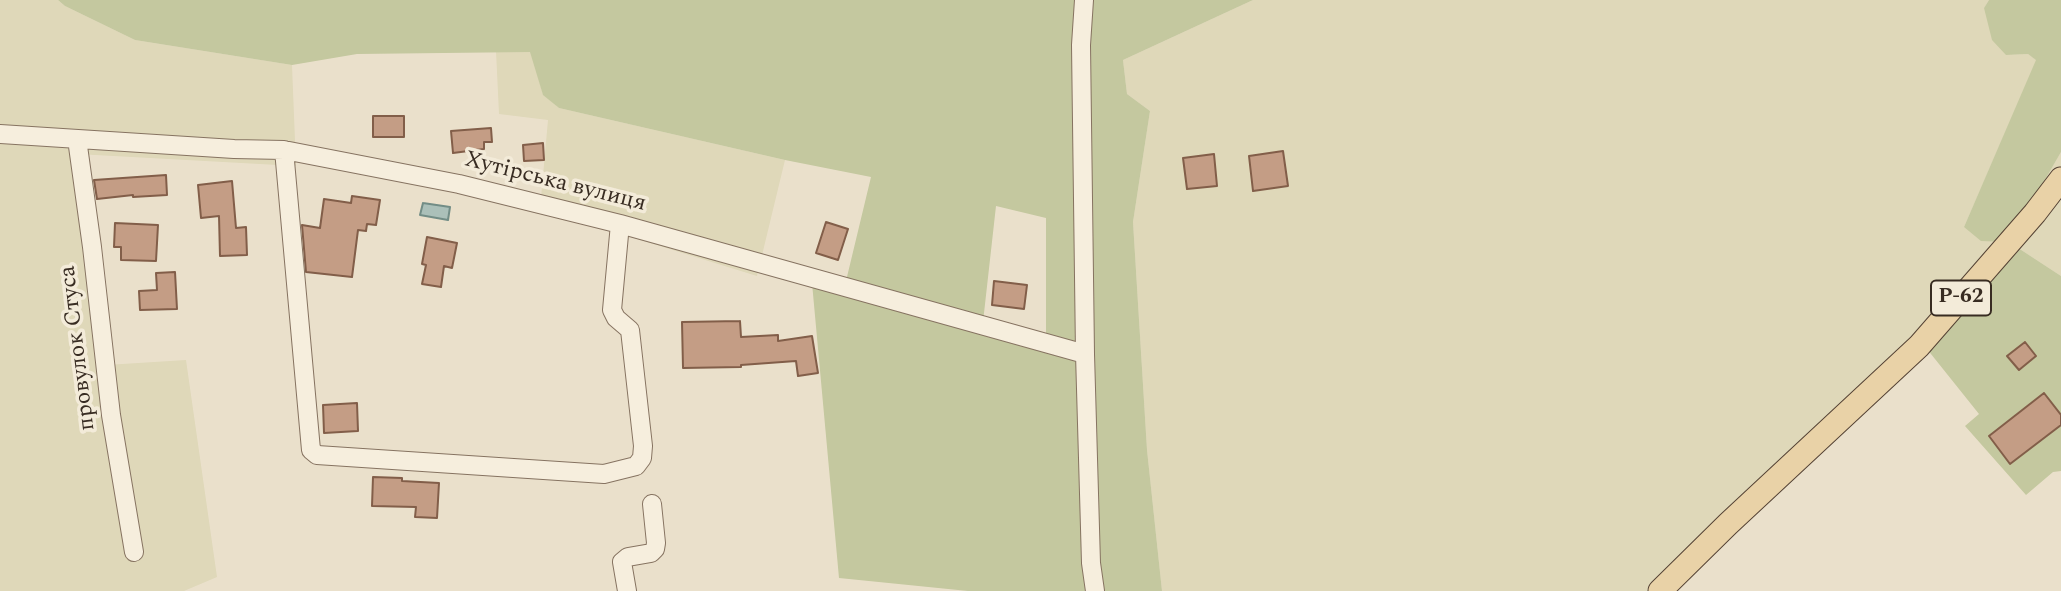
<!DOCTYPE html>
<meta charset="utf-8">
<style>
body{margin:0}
canvas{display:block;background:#eae0cb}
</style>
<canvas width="2061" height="591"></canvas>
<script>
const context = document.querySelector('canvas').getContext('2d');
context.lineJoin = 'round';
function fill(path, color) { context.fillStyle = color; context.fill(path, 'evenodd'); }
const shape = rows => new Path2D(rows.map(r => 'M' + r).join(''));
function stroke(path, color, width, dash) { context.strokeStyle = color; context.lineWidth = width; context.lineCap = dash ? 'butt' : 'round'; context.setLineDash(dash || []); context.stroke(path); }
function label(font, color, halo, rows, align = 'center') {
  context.font = font + ' Spectral,serif'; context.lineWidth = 7; context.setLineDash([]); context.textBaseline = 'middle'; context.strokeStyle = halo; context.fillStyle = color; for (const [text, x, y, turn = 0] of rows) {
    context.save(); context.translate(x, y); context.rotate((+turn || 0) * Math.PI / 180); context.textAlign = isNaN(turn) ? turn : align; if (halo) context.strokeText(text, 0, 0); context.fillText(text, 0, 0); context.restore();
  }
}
fill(shape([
 [0,0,58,0,65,6,135,40,292,65,296,166,77,154,106,365,186,360,217,577,184,591,0,591],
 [1253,0,1989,0,1984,8,2006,55,2028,54,2037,60,1964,227,2008,242,2061,152,2061,276,2009,242,1852,425,1670,591,1162,591,1147,450,1133,222,1150,111,1127,94,1123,60],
 [496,51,531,52,543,94,559,108,785,160,757,276,540,209,548,120,499,114]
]), '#dfd8b9');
fill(shape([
 [58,0,1253,0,1123,60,1127,94,1150,111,1133,222,1147,450,1162,591,968,591,839,578,811,272,846,281,871,177,785,160,559,108,543,95,530,52,357,54,292,65,135,40,65,6],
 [996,206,1046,218,1046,333,1005,328,983,322],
 [1989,0,2061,0,2061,152,2009,242,2061,276,2061,471,2053,472,2026,495,1965,426,1979,414,1923,344,2007,242,1981,241,1964,227,2036,60,2028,54,2006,55,1992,40,1984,8]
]), '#c4c89f');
const water = shape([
 [423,203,450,207,448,220,420,215,423,203]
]);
fill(water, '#abc0b9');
stroke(water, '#728d86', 2);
const building = shape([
 [373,116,404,116,404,137,373,137,373,116],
 [491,128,492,142,484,142,484,149,453,153,451,131,491,128],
 [543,143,544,160,524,161,523,145,543,143],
 [1283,151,1288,186,1253,191,1249,156,1283,151],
 [1214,154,1217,186,1187,189,1183,158,1214,154],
 [166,175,167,195,133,197,133,195,97,199,94,180,166,175],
 [232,181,236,228,246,227,247,255,220,256,219,216,201,218,198,185,232,181],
 [352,196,380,200,376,225,367,224,366,231,358,230,352,277,306,272,302,225,320,228,324,199,351,203,352,196],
 [826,222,848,229,838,260,816,253,826,222],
 [115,223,158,225,156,261,121,260,121,247,114,247,115,223],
 [427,237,457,243,452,268,444,266,441,287,422,284,426,265,422,264,427,237],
 [175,272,177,309,140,310,139,291,157,290,156,273,175,272],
 [994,281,1027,285,1024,309,992,305,994,281],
 [740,321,741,337,778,335,778,341,812,336,818,373,798,376,796,361,741,365,741,367,683,368,682,322,740,321],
 [2025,342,2036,356,2019,370,2007,356,2025,342],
 [2044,393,2061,415,2061,425,2010,464,1989,436,2044,393],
 [357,403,358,431,324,433,323,405,357,403],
 [373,477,402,478,402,481,439,483,437,518,415,517,416,507,372,506,373,477]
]);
fill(building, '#c49d85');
stroke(building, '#825e49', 2);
const minor = shape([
 [1084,0,1081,45,1085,354,1091,563,1095,591],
 [0,134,234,149,284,150,459,184,620,224,1085,354],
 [77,139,92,247,111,415,134,552],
 [284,150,311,450,317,455,604,474,636,466,642,458,643,446,630,330,616,318,612,310,620,224],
 [627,591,622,562,628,557,651,553,655,549,656,543,652,504]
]);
const major = shape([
 [1660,591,1728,524,1919,346,2035,213,2061,179]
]);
stroke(minor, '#867361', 20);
stroke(major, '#544234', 25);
stroke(minor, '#f6eedd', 18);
stroke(major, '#e9d2a7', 23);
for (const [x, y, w] of [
 [1961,298,60]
]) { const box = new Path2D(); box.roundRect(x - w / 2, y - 17.5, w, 35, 5); context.fillStyle = '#f3ebd9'; context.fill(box); stroke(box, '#382c22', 2); }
label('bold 21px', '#382c22', null, [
 ["Р-62",1961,298]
]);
label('23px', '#382c22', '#f3ebd9', [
 ["Хутірська вулиця",555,183,14],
 ["провулок Стуса",79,348,-97]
]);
</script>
